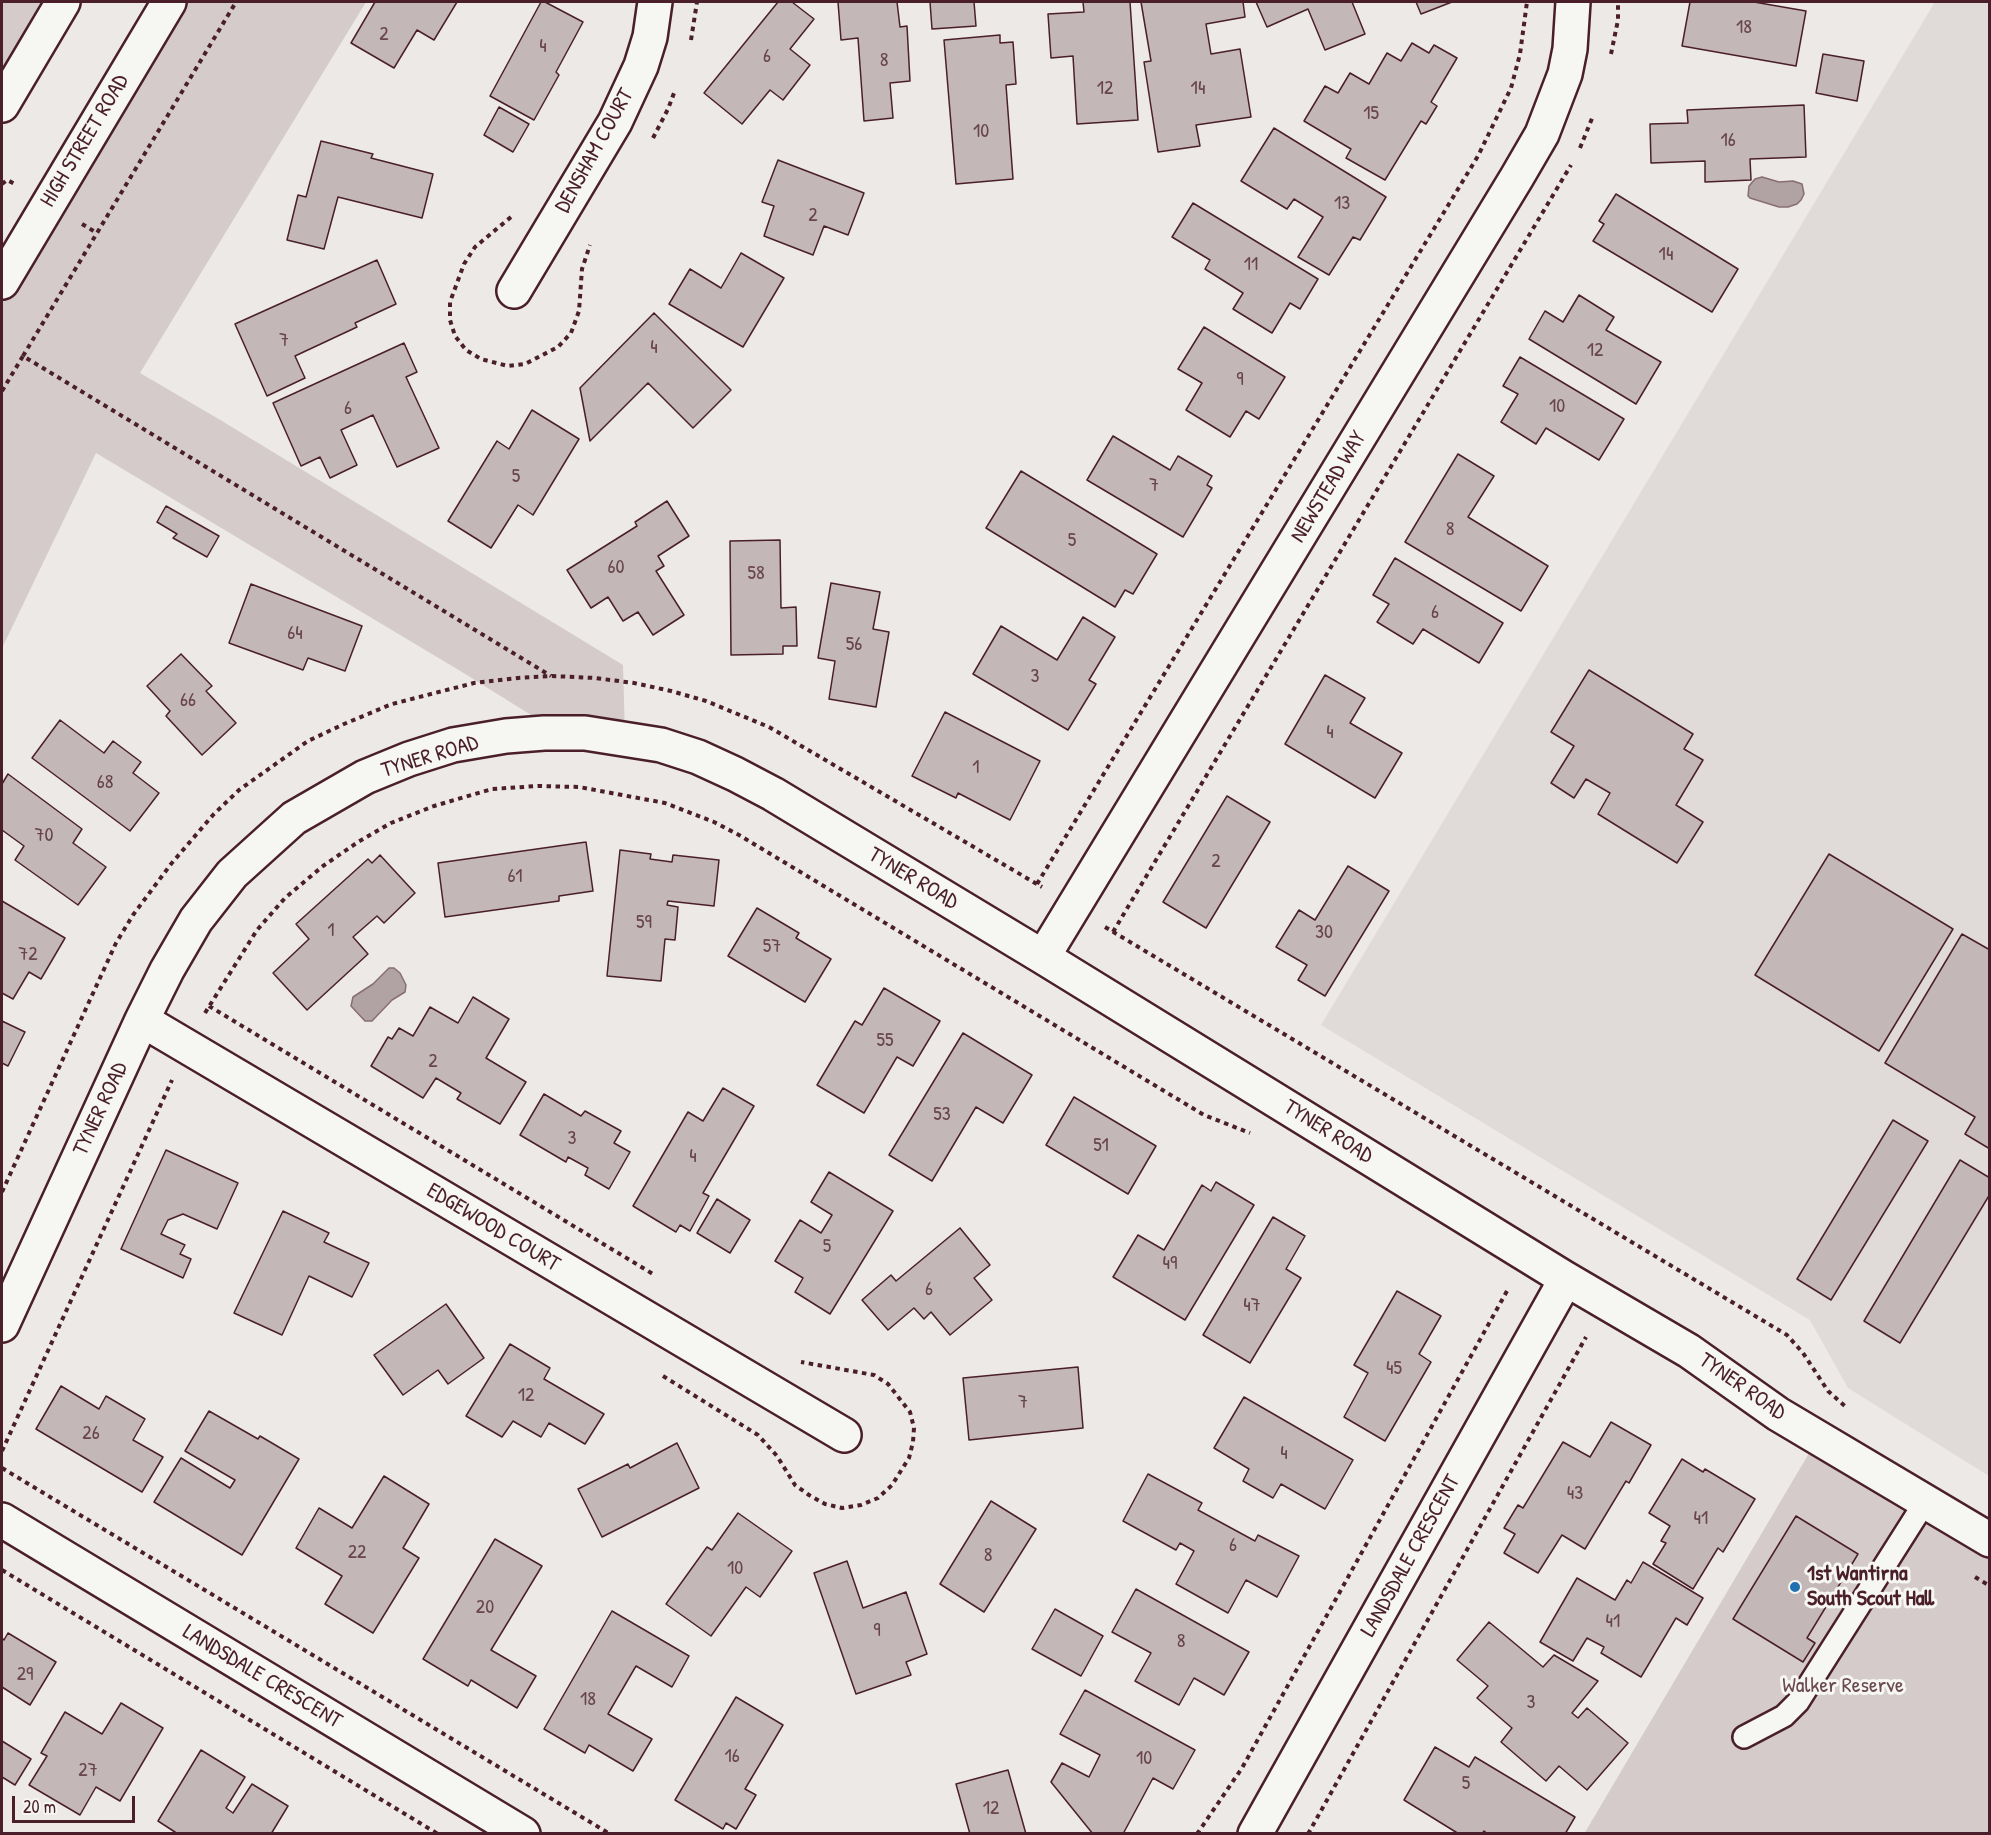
<!DOCTYPE html>
<style>
body{margin:0}
#map{position:relative;width:1991px;height:1835px;overflow:hidden;background:#ece9e6;font-family:"Patrick Hand",sans-serif}
canvas{display:block}
.frame{position:absolute;inset:0;border:3px solid #4a1f2b;pointer-events:none}
.scale{position:absolute;left:12px;top:1796px;width:123px;height:27px;box-sizing:border-box;border:3px solid #4a1f2b;border-top:0;padding-left:8px;font-size:18px;line-height:21px;white-space:nowrap;color:#4a1f2b;-webkit-text-stroke:4px #f6f6f2;paint-order:stroke}
</style>
<div id="map">
<canvas width="1991" height="1835"></canvas>
<div class="frame"></div>
<div class="scale">20 m</div>
</div>
<script>
const context = document.querySelector('canvas').getContext('2d');
context.lineJoin = 'round';
function fill(path, color) { context.fillStyle = color; context.fill(path, 'evenodd'); }
const shape = rows => new Path2D(rows.map(r => 'M' + r).join(''));
function stroke(path, color, width, dash) { context.strokeStyle = color; context.lineWidth = width; context.lineCap = dash ? 'butt' : 'round'; context.setLineDash(dash || []); context.stroke(path); }
function label(font, color, halo, rows, align = 'center') {
  context.font = font + ' "Patrick Hand",sans-serif'; context.lineWidth = 6; context.setLineDash([]); context.textBaseline = 'middle'; context.strokeStyle = halo; context.fillStyle = color; for (const [text, x, y, turn = 0] of rows) {
    context.save(); context.translate(x, y); context.rotate((+turn || 0) * Math.PI / 180); context.textAlign = isNaN(turn) ? turn : align; if (halo) context.strokeText(text, 0, 0); context.fillText(text, 0, 0); context.restore();
  }
}
fill(shape([
 [1935,2,1989,2,1989,1476,1848,1388,1810,1320,1321,1025]
]), '#e0dad8');
fill(shape([
 [2,2,63,2,2,105],
 [169,2,366,2,140,373,222,421,623,665,625,739,560,733,462,672,96,453,2,648,2,282],
 [1818,1438,1989,1540,1989,1833,1584,1834]
]), '#d4cbca');
const water = shape([
 [1762,177,1779,182,1793,181,1802,184,1804,194,1801,200,1797,204,1788,207,1779,207,1750,198,1748,196,1749,186,1755,179,1762,177],
 [389,968,394,968,400,973,406,985,405,992,392,1000,372,1021,365,1021,351,1006,353,997,373,984,389,968]
]);
fill(water, '#b1a2a3');
stroke(water, '#886e73', 1.5);
const building = shape([
 [375,2,457,2,434,40,417,30,394,68,351,43,375,2],
 [541,2,545,2,583,22,556,72,559,75,534,120,490,96,541,2],
 [778,2,792,2,814,19,790,49,810,65,783,100,770,90,742,124,704,93,778,2],
 [838,2,897,2,900,27,907,26,910,81,890,83,893,118,864,121,858,38,841,40,838,2],
 [930,2,974,2,976,26,932,29,930,2],
 [1083,2,1130,2,1138,120,1077,124,1073,56,1051,58,1048,14,1084,12,1083,2],
 [1141,2,1243,2,1245,17,1206,24,1211,54,1240,49,1251,117,1196,125,1200,146,1158,152,1144,62,1151,61,1141,2],
 [1256,2,1352,2,1365,34,1325,50,1308,9,1267,27,1256,2],
 [1416,2,1452,2,1421,14,1416,2],
 [1690,2,1754,2,1806,11,1796,66,1682,46,1690,2],
 [1000,35,1000,43,1013,42,1016,84,1006,85,1013,179,956,184,944,40,1000,35],
 [1412,43,1429,53,1434,45,1457,58,1431,102,1437,106,1426,124,1421,121,1385,180,1346,158,1351,149,1304,121,1325,86,1338,93,1350,73,1369,84,1387,53,1401,61,1412,43],
 [1823,54,1864,61,1857,101,1816,93,1823,54],
 [1804,105,1806,157,1750,159,1751,180,1705,182,1705,161,1651,163,1650,124,1688,123,1687,110,1804,105],
 [499,107,529,124,513,152,484,135,499,107],
 [1274,128,1386,197,1360,240,1353,237,1329,275,1298,257,1323,217,1294,199,1287,209,1241,181,1274,128],
 [321,141,373,154,371,158,433,174,422,218,338,197,324,249,287,240,298,195,306,197,321,141],
 [778,160,864,193,848,235,824,226,813,255,764,236,774,206,762,202,778,160],
 [1616,194,1738,269,1712,312,1593,241,1604,224,1599,221,1616,194],
 [1193,203,1318,279,1300,309,1290,303,1272,333,1233,309,1243,293,1205,269,1210,260,1172,237,1193,203],
 [741,253,784,278,743,347,669,304,690,269,721,288,741,253],
 [377,260,396,304,355,323,357,327,295,356,305,378,267,396,235,324,377,260],
 [1579,295,1614,317,1606,330,1661,362,1636,404,1529,339,1545,311,1563,322,1579,295],
 [654,313,731,390,693,428,648,383,590,441,580,388,654,313],
 [1204,327,1285,377,1259,419,1246,411,1230,437,1186,410,1202,383,1178,369,1204,327],
 [404,343,417,372,406,377,439,448,397,467,373,415,341,430,357,465,330,478,320,457,301,466,273,403,404,343],
 [1520,357,1624,419,1599,460,1546,428,1536,444,1501,422,1518,394,1503,386,1520,357],
 [532,410,579,439,533,515,518,505,491,548,448,521,497,441,509,449,532,410],
 [1113,436,1170,470,1178,456,1212,476,1207,485,1212,488,1183,537,1087,480,1113,436],
 [1458,454,1494,476,1468,517,1548,566,1521,611,1405,542,1458,454],
 [1021,471,1157,554,1133,594,1125,590,1115,607,986,528,1021,471],
 [667,501,689,536,658,556,664,566,656,571,684,615,653,635,638,612,623,621,608,597,591,608,567,570,637,526,635,522,667,501],
 [166,506,219,536,207,557,173,538,177,534,157,522,166,506],
 [780,540,781,608,796,607,797,646,783,646,783,654,731,655,730,541,780,540],
 [1395,558,1503,623,1479,663,1423,629,1413,644,1377,622,1389,604,1373,595,1395,558],
 [831,583,880,592,873,629,889,632,876,707,829,699,835,661,818,658,831,583],
 [251,584,362,626,345,671,308,658,303,670,229,643,251,584],
 [1083,617,1115,637,1089,680,1096,684,1068,730,973,674,1001,626,1057,660,1083,617],
 [181,654,212,686,206,691,236,723,202,755,166,716,170,711,147,686,181,654],
 [1589,670,1693,734,1684,749,1703,760,1676,805,1703,822,1677,863,1598,814,1610,793,1586,779,1574,798,1551,783,1574,746,1551,732,1589,670],
 [1325,675,1365,698,1350,723,1402,753,1375,798,1285,744,1325,675],
 [945,712,1040,761,1010,820,958,793,956,798,912,776,945,712],
 [60,720,104,753,113,741,141,762,133,773,159,793,130,831,32,758,60,720],
 [8,774,82,829,73,843,106,867,78,905,15,860,24,846,2,830,2,784,8,774],
 [1227,796,1270,822,1206,928,1163,902,1227,796],
 [586,842,593,891,559,896,559,901,445,917,438,863,586,842],
 [620,850,651,854,650,859,672,862,673,855,719,860,714,906,668,901,667,905,678,907,675,940,665,939,661,981,607,976,620,850],
 [1829,854,1953,929,1879,1051,1755,975,1829,854],
 [380,855,415,893,384,923,377,916,353,937,368,954,307,1010,273,973,309,939,296,924,368,859,372,863,380,855],
 [1348,866,1389,891,1325,996,1298,980,1307,965,1276,947,1299,910,1315,920,1348,866],
 [2,901,65,938,41,979,29,972,13,999,2,993,2,901],
 [757,908,799,933,796,938,831,959,805,1002,728,956,757,908],
 [1962,934,1990,950,1990,1149,1965,1134,1975,1117,1885,1063,1962,934],
 [884,988,940,1021,913,1066,897,1057,864,1113,817,1085,855,1021,862,1025,884,988],
 [473,997,509,1019,486,1058,526,1082,500,1124,457,1099,461,1093,436,1078,423,1098,371,1066,388,1037,392,1039,399,1028,413,1036,430,1007,458,1023,473,997],
 [2,1021,25,1032,8,1066,2,1063,2,1021],
 [963,1033,1032,1075,1003,1123,976,1107,932,1181,889,1155,963,1033],
 [723,1088,754,1106,703,1193,709,1196,690,1231,680,1225,676,1232,633,1206,688,1112,703,1121,723,1088],
 [544,1094,581,1116,585,1111,621,1131,614,1143,630,1152,609,1189,585,1175,588,1168,568,1157,566,1162,520,1135,544,1094],
 [1074,1097,1156,1146,1128,1194,1046,1145,1074,1097],
 [1893,1120,1928,1141,1831,1300,1797,1279,1893,1120],
 [166,1150,238,1183,217,1229,183,1214,168,1220,161,1234,185,1245,180,1254,191,1259,183,1278,121,1249,166,1150],
 [1960,1160,1990,1178,1990,1194,1900,1343,1864,1321,1960,1160],
 [829,1172,893,1211,830,1314,795,1292,803,1278,775,1261,800,1220,821,1233,832,1215,811,1202,829,1172],
 [1216,1182,1254,1205,1185,1320,1113,1277,1138,1235,1164,1250,1202,1185,1211,1191,1216,1182],
 [717,1199,750,1220,730,1253,697,1233,717,1199],
 [283,1211,329,1233,324,1242,369,1263,352,1297,309,1276,282,1335,234,1313,283,1211],
 [1273,1217,1305,1236,1286,1269,1301,1278,1250,1363,1203,1335,1273,1217],
 [960,1228,990,1265,974,1278,992,1300,950,1335,931,1312,924,1319,914,1308,888,1330,862,1300,891,1275,896,1281,960,1228],
 [1397,1291,1441,1316,1419,1354,1431,1362,1385,1441,1344,1417,1368,1373,1354,1365,1397,1291],
 [446,1304,484,1358,448,1384,438,1370,403,1395,374,1355,446,1304],
 [510,1344,550,1368,544,1379,604,1414,585,1444,549,1423,541,1437,513,1421,502,1437,466,1416,510,1344],
 [1078,1367,1083,1428,969,1440,963,1378,1078,1367],
 [61,1386,99,1409,106,1396,145,1419,133,1440,163,1457,142,1492,36,1429,61,1386],
 [1244,1397,1353,1460,1325,1509,1281,1484,1273,1498,1243,1481,1249,1469,1214,1448,1244,1397],
 [209,1411,258,1439,260,1436,299,1459,242,1555,154,1502,181,1458,230,1488,235,1480,185,1451,209,1411],
 [1611,1422,1651,1445,1629,1483,1626,1481,1585,1549,1562,1535,1538,1573,1504,1553,1515,1534,1504,1528,1518,1505,1523,1508,1563,1442,1590,1457,1611,1422],
 [677,1443,699,1488,602,1537,578,1489,628,1464,630,1468,677,1443],
 [1682,1459,1703,1472,1705,1469,1755,1499,1723,1552,1718,1548,1693,1589,1653,1564,1666,1543,1661,1541,1670,1526,1649,1513,1682,1459],
 [1148,1474,1202,1503,1198,1510,1255,1541,1258,1535,1299,1556,1277,1597,1246,1580,1228,1613,1176,1584,1194,1551,1180,1543,1176,1550,1123,1521,1148,1474],
 [384,1476,429,1504,403,1548,419,1558,373,1633,325,1604,342,1576,296,1548,319,1508,352,1528,384,1476],
 [991,1501,1036,1529,984,1612,940,1584,991,1501],
 [738,1513,792,1551,760,1597,746,1587,711,1636,666,1604,707,1547,712,1550,738,1513],
 [1796,1516,1858,1554,1807,1638,1815,1643,1803,1662,1733,1619,1796,1516],
 [495,1539,542,1566,491,1650,536,1676,517,1708,471,1680,468,1686,423,1659,495,1539],
 [847,1561,863,1608,906,1592,927,1654,906,1662,911,1675,856,1694,814,1573,847,1561],
 [1643,1562,1703,1598,1687,1625,1676,1618,1641,1677,1601,1653,1604,1647,1587,1638,1573,1661,1540,1642,1577,1578,1615,1600,1627,1580,1631,1583,1643,1562],
 [1136,1589,1249,1652,1224,1695,1194,1678,1179,1705,1135,1681,1151,1653,1112,1632,1136,1589],
 [1055,1609,1103,1636,1081,1676,1032,1649,1055,1609],
 [612,1611,689,1656,672,1687,636,1666,608,1714,652,1739,633,1771,589,1745,585,1753,544,1729,612,1611],
 [1489,1622,1543,1667,1554,1655,1598,1681,1572,1713,1578,1718,1587,1708,1628,1743,1587,1790,1559,1766,1546,1781,1501,1742,1512,1728,1477,1698,1488,1686,1457,1660,1489,1622],
 [8,1633,56,1662,30,1705,2,1687,2,1638,4,1640,8,1633],
 [1085,1690,1195,1750,1173,1789,1153,1778,1123,1834,1093,1834,1051,1782,1062,1763,1089,1777,1100,1755,1060,1734,1085,1690],
 [736,1697,783,1725,745,1789,756,1795,736,1829,726,1823,723,1829,675,1800,736,1697],
 [121,1703,163,1728,120,1801,96,1787,80,1815,29,1785,47,1756,41,1753,65,1712,102,1734,121,1703],
 [2,1741,31,1759,15,1785,2,1777,2,1741],
 [1435,1747,1469,1767,1475,1757,1575,1817,1565,1834,1488,1834,1484,1831,1482,1834,1459,1834,1404,1800,1435,1747],
 [201,1750,245,1777,226,1808,233,1813,252,1784,288,1806,271,1834,178,1834,158,1821,201,1750],
 [1008,1770,1026,1834,970,1834,956,1784,1008,1770]
]);
fill(building, '#c4b7b7');
stroke(building, '#4a1f2b', 1.5);
const service = shape([
 [1744,1737,1784,1716,1798,1702,1925,1502]
]);
const minor = shape([
 [514,291,615,122,641,66,650,37,655,2],
 [1043,957,1517,177,1542,134,1565,74,1570,49,1573,2],
 [142,1020,844,1435],
 [2,1325,142,1020,167,970,196,920,232,874,294,818,365,777,409,759,453,745,506,736,544,733,585,733,661,745,698,757,735,774,773,794,1043,957,1566,1279,1689,1351,1778,1414,1990,1540],
 [2,1520,523,1834],
 [1255,1834,1566,1279]
]);
const primary = shape([
 [2,105,63,2],
 [2,282,169,2]
]);
stroke(service, '#4a1f2b', 26);
stroke(minor, '#4a1f2b', 38);
stroke(primary, '#4a1f2b', 38);
stroke(shape([
 [691,40,697,2],
 [1611,54,1618,20,1618,2],
 [653,138,668,109,674,93],
 [1580,148,1593,116],
 [2,184,7,180,17,185],
 [511,217,475,247,464,264,450,302,450,320,455,336,466,350,481,359,508,366,525,364,558,347,571,333,579,311,582,269,590,245],
 [82,224,97,233],
 [23,356,236,2],
 [2,391,23,356,551,676],
 [1037,884,1478,156,1511,88,1520,54,1527,2],
 [1105,927,1787,1335,1803,1353,1828,1391,1847,1408],
 [1113,932,1571,165],
 [209,1006,653,1274],
 [205,1013,257,930,285,898,323,866,358,842,391,823,434,806,492,789,538,786,579,787,665,803,714,822,739,835,1204,1115,1250,1133],
 [2,1192,116,943,133,915,171,864,213,815,239,790,284,758,308,741,344,724,392,704,474,683,518,678,552,676,595,678,634,683,671,691,706,701,769,727,1042,887],
 [663,1376,758,1435,777,1456,795,1485,809,1495,825,1504,842,1508,861,1505,878,1498,892,1485,909,1458,913,1442,914,1428,910,1412,888,1384,874,1375,801,1362],
 [2,1451,172,1080],
 [2,1468,610,1834],
 [2,1570,438,1834],
 [1975,1577,1990,1586],
 [1197,1834,1242,1768,1507,1291],
 [1308,1834,1586,1337]
]), '#4a1f2b', 4, [4.5, 4.5]);
stroke(service, '#f6f6f2', 21);
stroke(minor, '#f6f6f2', 33);
stroke(primary, '#f6f6f2', 33);
for (const [x, y, r, color] of [
 [1795,1587,6,"#1f6fb2"]
]) { const dot = new Path2D(); dot.arc(x, y, r, 0, 2 * Math.PI); context.fillStyle = color; context.fill(dot); stroke(dot, '#f6f6f2', 2); }
label('20px', '#68454e', null, [
 ["18",1744,28],
 ["2",384,35],
 ["4",543,47],
 ["6",767,57],
 ["8",884,61],
 ["12",1105,89],
 ["14",1198,89],
 ["15",1371,114],
 ["10",981,132],
 ["16",1728,141],
 ["13",1342,204],
 ["2",813,216],
 ["14",1666,255],
 ["11",1251,265],
 ["7",284,341],
 ["4",654,348],
 ["12",1595,351],
 ["9",1240,380],
 ["10",1557,407],
 ["6",348,409],
 ["5",516,477],
 ["7",1154,486],
 ["8",1450,530],
 ["5",1072,541],
 ["60",616,568],
 ["58",756,574],
 ["6",1435,613],
 ["64",295,634],
 ["56",854,645],
 ["3",1035,677],
 ["66",188,701],
 ["4",1330,733],
 ["1",976,768],
 ["68",105,783],
 ["70",44,836],
 ["2",1216,862],
 ["61",515,877],
 ["59",644,923],
 ["1",331,931],
 ["30",1324,933],
 ["57",772,947],
 ["72",28,955],
 ["55",885,1041],
 ["2",433,1062],
 ["53",942,1115],
 ["3",572,1139],
 ["51",1101,1146],
 ["4",693,1157],
 ["5",827,1247],
 ["49",1170,1264],
 ["6",929,1290],
 ["47",1252,1306],
 ["45",1394,1369],
 ["12",526,1396],
 ["7",1023,1403],
 ["26",91,1434],
 ["4",1284,1454],
 ["43",1575,1494],
 ["41",1701,1519],
 ["6",1233,1546],
 ["22",357,1553],
 ["8",988,1556],
 ["10",735,1569],
 ["20",485,1608],
 ["41",1613,1622],
 ["9",877,1631],
 ["8",1181,1642],
 ["29",25,1675],
 ["18",588,1700],
 ["3",1531,1703],
 ["16",732,1757],
 ["10",1144,1759],
 ["27",88,1771],
 ["5",1466,1784],
 ["12",991,1809]
]);
label('22px', '#4a1f2b', '#f6f6f2', [
 ["HIGH STREET ROAD",85,141,-59],
 ["DENSHAM COURT",595,151,-61],
 ["NEWSTEAD WAY",1329,487,-59],
 ["TYNER ROAD",430,757,-17],
 ["TYNER ROAD",913,879,31],
 ["TYNER ROAD",101,1109,-65],
 ["TYNER ROAD",1328,1132,32],
 ["EDGEWOOD COURT",493,1228,31],
 ["TYNER ROAD",1742,1387,35],
 ["LANDSDALE CRESCENT",1411,1556,-61],
 ["LANDSDALE CRESCENT",262,1677,31]
]);
label('bold 22px', '#4a1f2b', '#f6f6f2', [
 ["1st Wantirna",1807,1574],
 ["South Scout Hall",1807,1599]
], 'left');
label('22px', '#6c4a53', '#f6f6f2', [
 ["Walker Reserve",1843,1686]
]);
</script>
